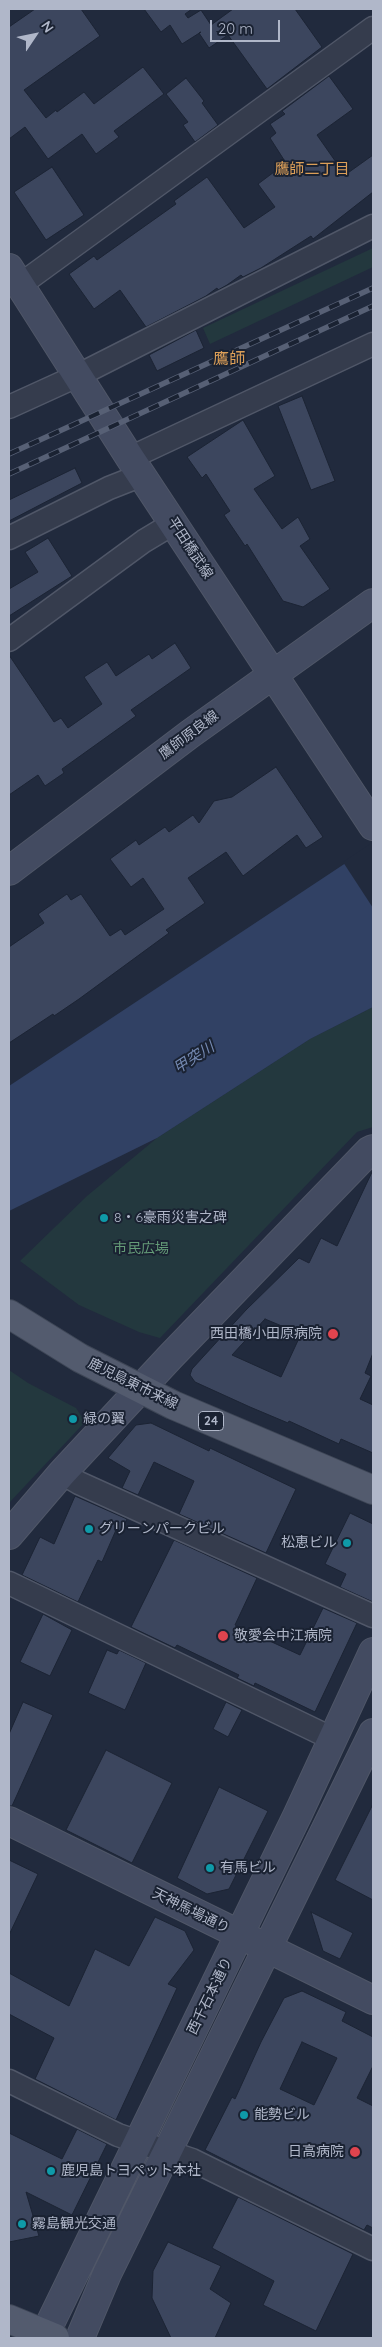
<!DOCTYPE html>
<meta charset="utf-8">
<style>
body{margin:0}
#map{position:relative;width:382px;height:2347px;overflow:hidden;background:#212a3d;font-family:Quicksand,sans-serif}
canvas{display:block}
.frame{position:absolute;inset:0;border:10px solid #b0b7c9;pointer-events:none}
.north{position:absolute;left:10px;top:10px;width:50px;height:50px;-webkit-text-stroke:4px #1a2232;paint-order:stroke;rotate:56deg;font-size:14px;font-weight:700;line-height:20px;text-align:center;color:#b0b7c9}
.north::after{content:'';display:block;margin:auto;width:18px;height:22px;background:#b0b7c9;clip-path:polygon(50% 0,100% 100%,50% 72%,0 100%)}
.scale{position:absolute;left:210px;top:20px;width:70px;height:22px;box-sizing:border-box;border:2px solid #b0b7c9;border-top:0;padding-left:6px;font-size:15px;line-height:18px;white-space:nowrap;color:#b0b7c9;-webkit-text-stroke:4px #1a2232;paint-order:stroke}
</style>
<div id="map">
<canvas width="382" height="2347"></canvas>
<div class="frame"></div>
<div class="north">N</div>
<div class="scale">20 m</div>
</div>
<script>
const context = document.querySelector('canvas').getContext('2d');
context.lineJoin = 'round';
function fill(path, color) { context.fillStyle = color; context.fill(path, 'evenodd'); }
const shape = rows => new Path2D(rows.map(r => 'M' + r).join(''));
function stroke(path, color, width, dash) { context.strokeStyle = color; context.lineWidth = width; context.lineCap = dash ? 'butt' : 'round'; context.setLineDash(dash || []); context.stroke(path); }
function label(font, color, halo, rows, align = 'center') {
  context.font = font + ' Quicksand,"Noto Sans JP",sans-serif'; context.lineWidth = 4; context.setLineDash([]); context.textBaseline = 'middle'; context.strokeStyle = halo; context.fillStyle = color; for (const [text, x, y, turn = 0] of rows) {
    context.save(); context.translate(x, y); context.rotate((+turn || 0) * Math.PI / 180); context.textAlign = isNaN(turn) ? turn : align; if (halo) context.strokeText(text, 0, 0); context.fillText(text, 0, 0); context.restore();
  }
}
fill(shape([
 [373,248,373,267,210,344,203,328],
 [373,1007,373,1127,357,1132,160,1338,139,1332,79,1305,20,1261,87,1196,157,1138,310,1039],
 [9,1370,28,1383,76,1408,85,1422,9,1503]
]), '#23383e');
fill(shape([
 [373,845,373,1007,310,1039,157,1138,9,1211,9,1086]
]), '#314164');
fill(shape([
 [373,842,373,908,343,862]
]), '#212a3d');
const building = shape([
 [35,9,81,9,100,36,24,90,46,118,56,110,57,112,84,92,94,104,143,67,164,94,114,131,119,137,96,154,82,134,48,159,25,127,9,139,9,27,35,9],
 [144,9,192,9,185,14,188,18,201,10,211,25,233,9,295,9,322,47,267,89,228,35,209,48,199,33,201,32,182,44,170,25,161,32,144,9],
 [329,76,353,109,317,135,345,175,373,155,373,192,313,239,311,236,261,268,243,277,241,275,227,285,218,290,217,288,206,296,146,327,120,290,94,309,69,274,94,256,97,260,176,204,174,201,207,177,244,228,275,207,258,184,286,163,270,138,276,133,270,124,285,114,282,111,329,76],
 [186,78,204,101,202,103,218,125,195,142,183,125,188,122,166,94,186,78],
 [52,167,84,215,46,240,14,192,52,167],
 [196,330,204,348,157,371,149,355,196,330],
 [302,396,335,481,311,490,278,406,302,396],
 [243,420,275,476,254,489,282,529,298,517,310,539,300,546,330,589,303,607,283,601,247,544,245,546,224,515,230,511,206,474,202,478,187,457,243,420],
 [75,468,82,483,9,521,9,500,75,468],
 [48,538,72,576,9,616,9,589,38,572,25,552,48,538],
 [175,643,191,668,131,710,136,716,62,769,64,773,45,786,38,775,9,795,9,655,54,722,61,718,68,728,102,704,84,677,107,662,116,676,149,654,152,659,175,643],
 [276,767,323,837,306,848,297,835,243,876,226,852,188,878,205,903,166,930,169,933,79,999,54,1016,53,1014,9,1043,9,947,44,923,38,914,67,894,71,900,81,894,110,936,121,929,125,935,164,909,143,878,131,887,110,859,136,840,139,845,165,827,169,832,193,815,199,823,214,801,232,797,276,767],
 [373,1170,373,1353,365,1373,371,1376,360,1399,373,1405,373,1453,341,1439,339,1444,289,1421,288,1423,250,1407,195,1382,190,1375,192,1369,246,1310,299,1258,309,1263,321,1238,337,1246,373,1170],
 [265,1319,301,1334,281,1377,232,1355,265,1319],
 [151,1423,209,1451,210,1448,296,1489,266,1553,179,1514,194,1481,154,1462,138,1495,122,1488,130,1471,108,1458,136,1425,151,1423],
 [75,1496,127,1519,121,1532,116,1530,102,1562,98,1560,78,1602,22,1575,40,1537,54,1544,75,1496],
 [350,1513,373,1524,373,1602,340,1587,346,1574,325,1564,350,1513],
 [174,1540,257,1578,235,1625,300,1655,323,1608,357,1623,315,1712,255,1683,254,1686,237,1678,239,1675,177,1645,175,1648,131,1627,174,1540],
 [43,1614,72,1630,50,1676,20,1662,43,1614],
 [107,1650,117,1654,119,1650,146,1663,125,1710,88,1693,107,1650],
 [23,1702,53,1715,12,1806,9,1806,9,1734,23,1702],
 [226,1702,242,1710,228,1737,213,1729,226,1702],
 [106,1750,172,1783,132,1863,66,1830,106,1750],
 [219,1787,268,1811,229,1889,207,1894,177,1878,219,1787],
 [373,1804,373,1900,335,1880,373,1804],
 [9,1860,38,1874,9,1935,9,1860],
 [311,1912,353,1933,340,1959,323,1951,311,1912],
 [155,1917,185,1931,194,1950,168,1984,177,1988,116,2120,35,2079,54,2038,9,2014,9,1973,69,2006,95,1949,129,1966,155,1917],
 [302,1991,346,2012,342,2021,373,2037,373,2066,357,2098,373,2106,373,2228,367,2225,364,2230,205,2150,232,2097,235,2099,261,2042,284,1998,302,1991],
 [302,2042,337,2058,314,2105,280,2089,302,2042],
 [77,2129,107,2144,72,2215,26,2192,39,2236,9,2242,9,2133,62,2159,77,2129],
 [238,2197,353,2254,316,2331,263,2305,274,2281,212,2248,238,2197],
 [168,2242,221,2266,210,2289,231,2303,215,2338,171,2338,152,2298,153,2271,168,2242]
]);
fill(building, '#3c465e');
stroke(building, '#1c2434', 1);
const street = shape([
 [20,285,373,28],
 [9,407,77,376,373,226],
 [130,458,373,344],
 [9,538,109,488,142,475],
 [9,640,144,541,174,523],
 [62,1473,79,1483,373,1616],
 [9,1583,333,1739],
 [9,2081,118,2135,192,2160,373,2249]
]);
const secondary = shape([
 [9,268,130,458,373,826],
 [9,871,190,734,373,603],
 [9,1535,62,1473,171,1356,369,1151,373,1149],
 [9,1821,373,2000],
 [43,2338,297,1816,373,1652],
 [80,2338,107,2274,373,1733]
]);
const primary = shape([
 [9,1314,80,1358,173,1405,373,1490],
 [9,2319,55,2338]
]);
stroke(street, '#505768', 25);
stroke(secondary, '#505768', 30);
stroke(primary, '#3e4656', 30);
stroke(street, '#353c4d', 22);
stroke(secondary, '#434b61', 28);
stroke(primary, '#535b6e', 28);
const rail = shape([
 [9,454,373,288],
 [9,474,373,306]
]);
stroke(rail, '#576075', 5.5);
stroke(rail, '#1a2232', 4, [11]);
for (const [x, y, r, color] of [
 [104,1218,5,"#0f9aa8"],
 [333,1334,6,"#e0444e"],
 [73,1419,5,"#0f9aa8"],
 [89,1529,5,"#0f9aa8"],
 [347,1543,5,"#0f9aa8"],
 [223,1636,6,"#e0444e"],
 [210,1868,5,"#0f9aa8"],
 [244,2115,5,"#0f9aa8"],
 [355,2152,6,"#e0444e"],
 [51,2171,5,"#0f9aa8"],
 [22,2224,5,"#0f9aa8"]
]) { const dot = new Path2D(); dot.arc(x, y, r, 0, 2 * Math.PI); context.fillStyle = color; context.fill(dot); stroke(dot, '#1a2232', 2); }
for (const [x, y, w] of [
 [211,1421,25]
]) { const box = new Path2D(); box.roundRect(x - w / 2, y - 9.5, w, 19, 4); context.fillStyle = '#1a2232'; context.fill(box); stroke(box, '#b0b7c9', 1); }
label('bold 12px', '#b0b7c9', null, [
 ["24",211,1421]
]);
label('14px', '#b0b7c9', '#1a2232', [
 ["平田橋武線",190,548,57],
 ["鷹師原良線",189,735,-37],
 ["鹿児島東市来線",133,1384,26],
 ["天神馬場通り",191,1911,26],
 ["西千石本通り",210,1996,-64]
]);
label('14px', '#b0b7c9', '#1a2232', [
 ["8・6豪雨災害之碑",114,1218],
 ["西田橋小田原病院",322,1334,"right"],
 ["緑の翼",83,1419],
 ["グリーンパークビル",99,1529],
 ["松恵ビル",337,1543,"right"],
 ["敬愛会中江病院",234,1636],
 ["有馬ビル",220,1868],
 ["能勢ビル",254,2115],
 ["日高病院",344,2152,"right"],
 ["鹿児島トヨペット本社",61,2171],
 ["霧島観光交通",32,2224]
], 'left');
label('14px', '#659c78', '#1a2232', [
 ["市民広場",141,1249]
]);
label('15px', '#dc9f58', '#1a2232', [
 ["鷹師二丁目",312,169]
]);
label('italic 15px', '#758ab3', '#1a2232', [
 ["甲突川",194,1058,-33]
]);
label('16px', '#dc9f58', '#1a2232', [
 ["鷹師",229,359]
]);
</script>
